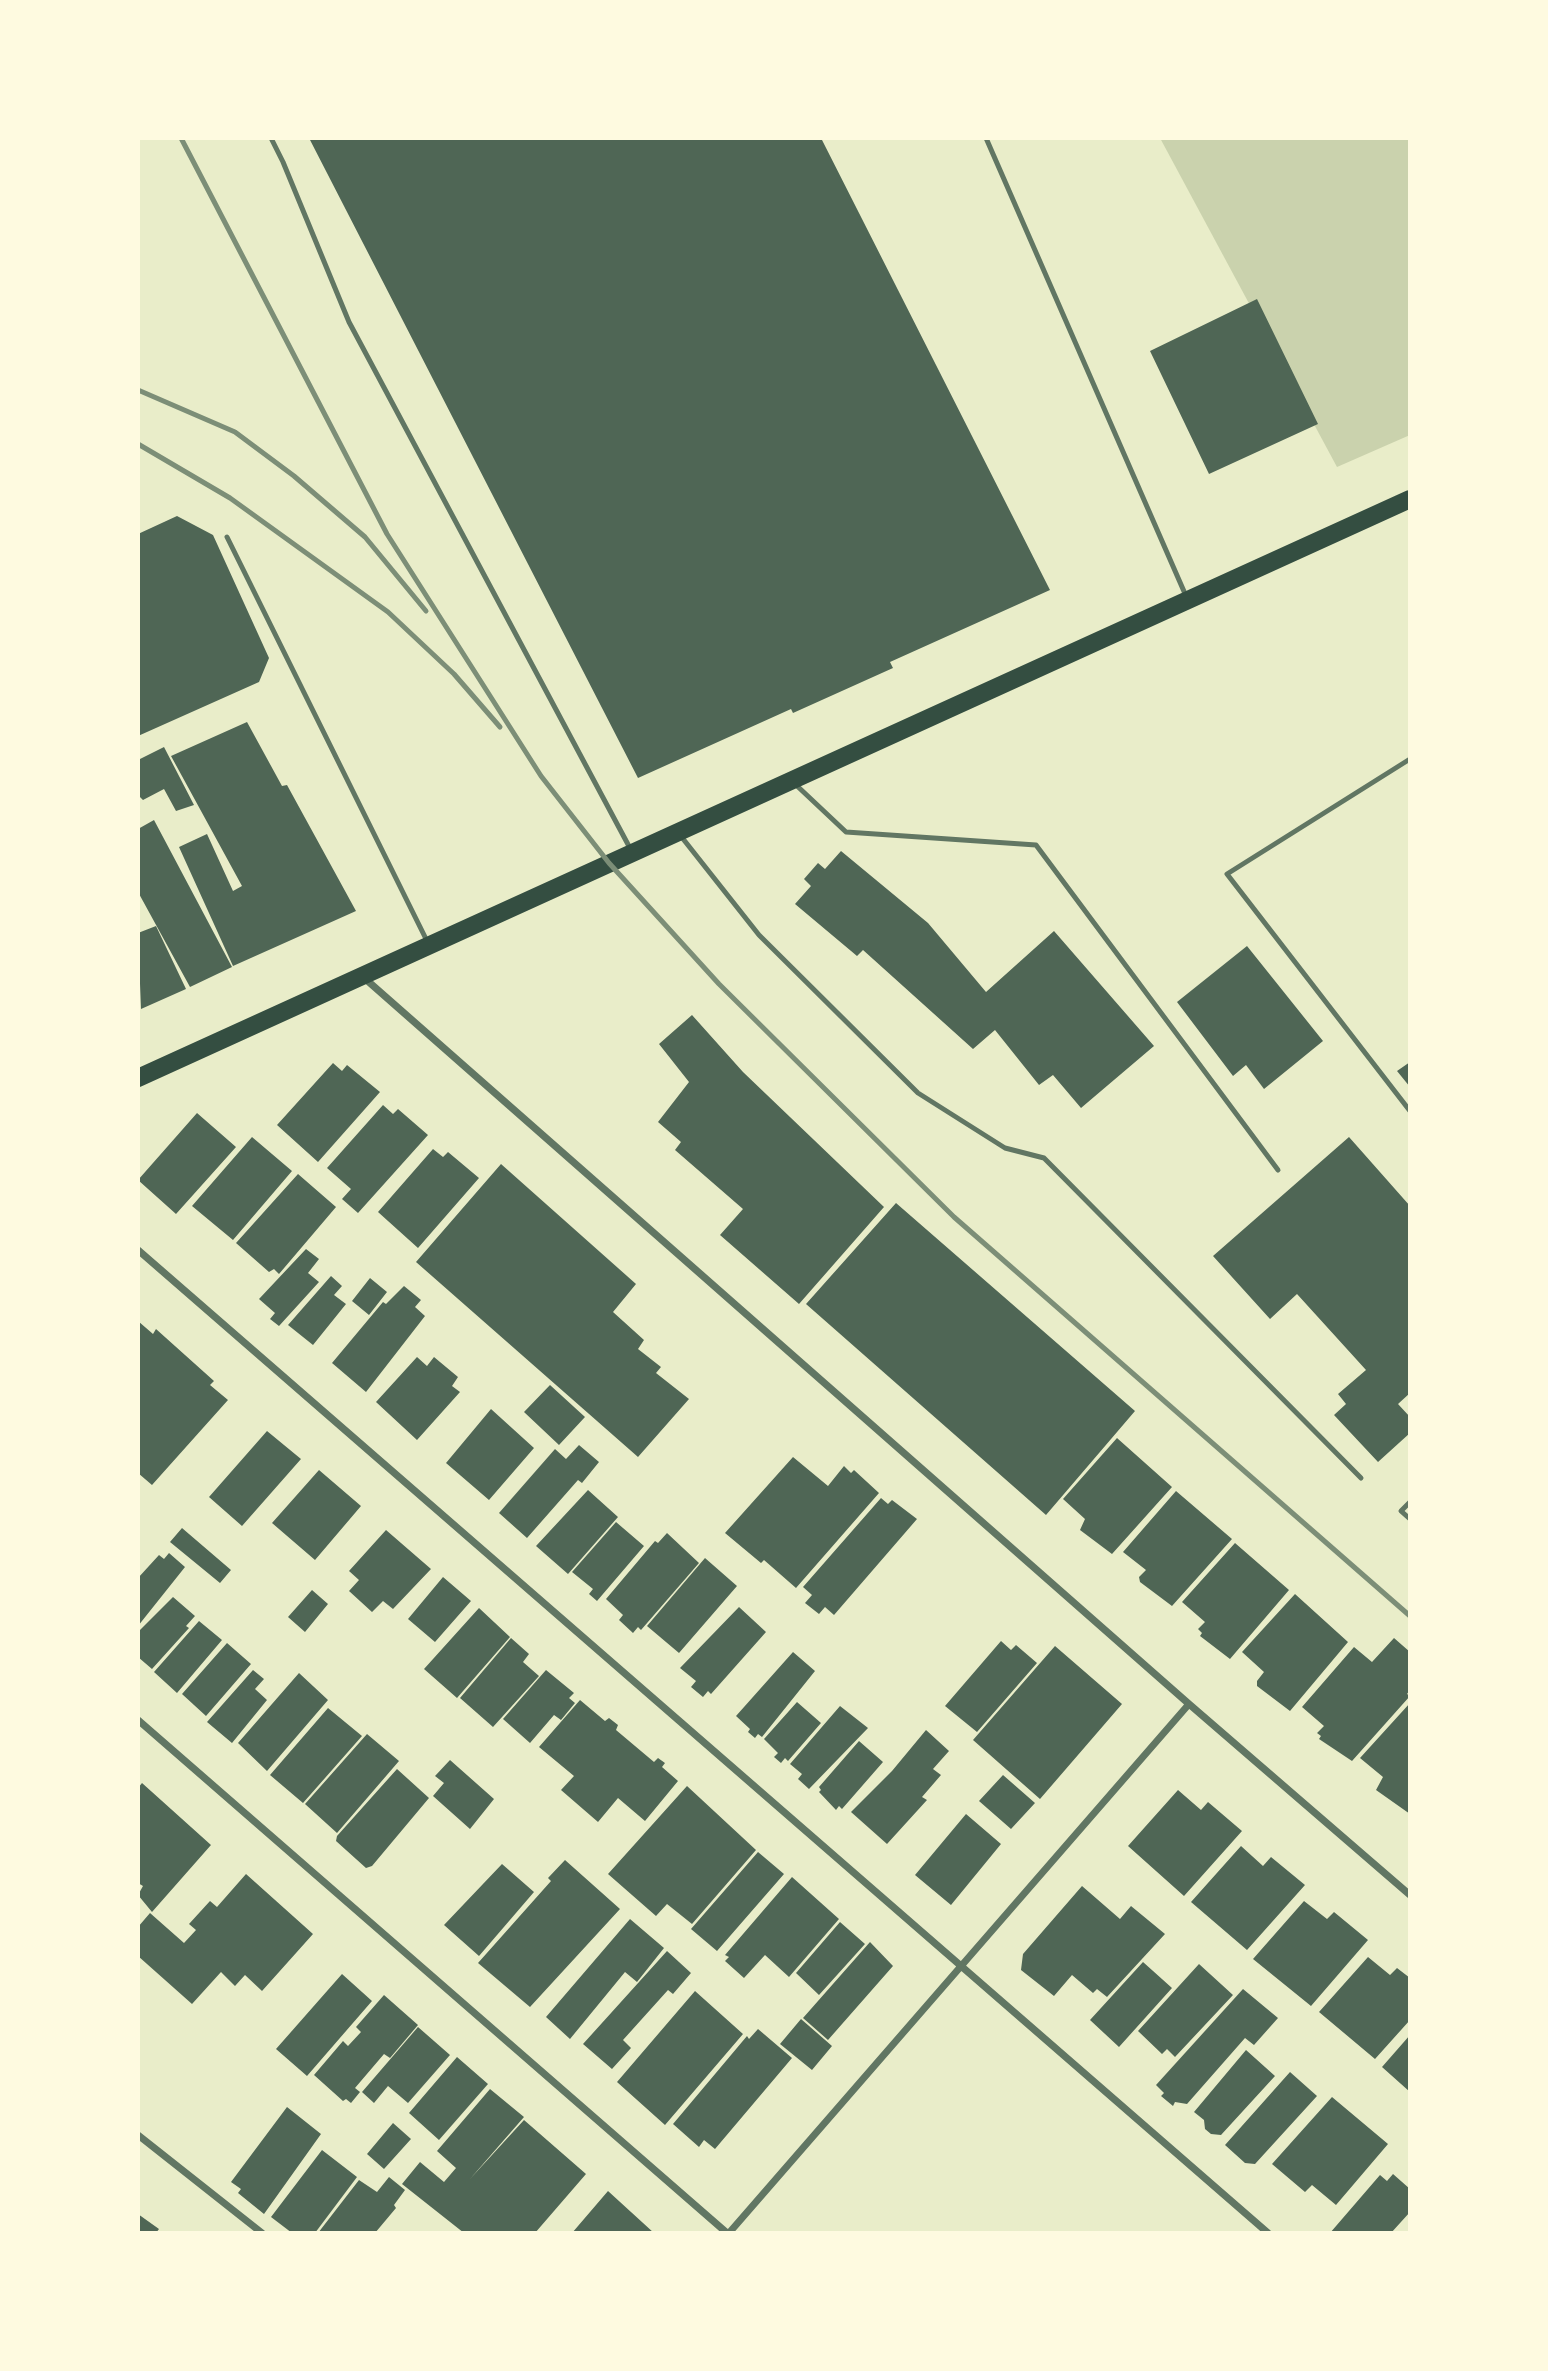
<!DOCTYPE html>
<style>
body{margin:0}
#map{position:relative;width:1548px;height:2371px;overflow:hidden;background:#e9edc9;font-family:"Public Sans",sans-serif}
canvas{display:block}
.frame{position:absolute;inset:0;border:140px solid #fefae0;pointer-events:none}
</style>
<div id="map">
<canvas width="1548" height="2371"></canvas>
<div class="frame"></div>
</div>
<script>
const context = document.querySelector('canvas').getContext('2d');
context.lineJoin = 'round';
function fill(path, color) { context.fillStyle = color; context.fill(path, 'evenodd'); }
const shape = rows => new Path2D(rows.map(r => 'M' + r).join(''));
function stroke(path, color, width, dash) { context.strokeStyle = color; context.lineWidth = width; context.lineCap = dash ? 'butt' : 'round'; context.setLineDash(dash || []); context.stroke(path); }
fill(shape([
 [1160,138,1410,138,1410,435,1337,467]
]), '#cad2ad');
fill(shape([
 [309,138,821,138,1050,590,890,662,893,668,793,713,791,709,638,778],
 [1257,299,1318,424,1209,474,1150,351],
 [177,516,213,535,269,658,259,682,138,736,138,534],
 [247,722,282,786,287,785,356,911,233,966,179,847,207,834,233,891,242,886,171,756],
 [164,747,194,805,176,811,164,789,143,800,138,795,138,760],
 [154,820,232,967,190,987,138,892,138,829],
 [841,851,928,923,986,992,1054,931,1154,1046,1081,1108,1053,1075,1039,1085,995,1030,973,1049,863,950,857,956,795,904,811,886,804,879,818,863,825,869],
 [156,926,186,989,141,1009,138,933],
 [1247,946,1323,1041,1264,1089,1246,1065,1233,1076,1177,1002],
 [692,1015,743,1072,884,1207,799,1304,720,1235,743,1209,675,1150,681,1142,658,1122,689,1082,659,1044],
 [1410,1062,1410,1087,1397,1071],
 [333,1063,342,1071,347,1065,380,1092,318,1162,277,1125],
 [383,1105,393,1114,398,1109,428,1135,358,1213,342,1199,351,1189,327,1168],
 [197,1113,236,1147,176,1214,138,1180],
 [252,1137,292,1171,233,1240,192,1206],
 [1349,1137,1410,1206,1410,1393,1398,1404,1410,1417,1410,1433,1378,1462,1334,1415,1346,1404,1338,1394,1366,1370,1297,1294,1270,1319,1213,1256],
 [433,1149,443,1157,448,1152,479,1178,418,1248,378,1212],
 [501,1164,636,1284,613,1312,644,1340,638,1349,661,1367,656,1373,689,1399,638,1457,416,1262],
 [298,1174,336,1207,279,1274,274,1269,269,1272,236,1243],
 [896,1203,1135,1411,1046,1515,806,1304],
 [306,1249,319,1259,308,1273,319,1282,279,1326,270,1319,275,1313,259,1299],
 [331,1276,342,1286,334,1295,346,1304,313,1345,288,1325],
 [370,1278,387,1292,369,1315,352,1301],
 [404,1286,421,1300,415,1307,425,1316,366,1392,332,1363,383,1302,386,1304],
 [138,1321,153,1334,156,1329,214,1381,210,1385,228,1400,152,1485,138,1473],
 [417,1357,427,1366,434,1357,458,1377,452,1386,460,1392,417,1440,376,1402],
 [550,1385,585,1417,559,1445,524,1412],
 [491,1409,534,1448,489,1500,446,1463],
 [267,1431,301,1459,242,1526,209,1497],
 [1117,1438,1172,1487,1112,1554,1080,1530,1085,1519,1063,1499],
 [579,1445,599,1462,582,1483,578,1480,527,1538,499,1513,555,1449,566,1459],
 [793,1457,828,1486,844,1466,851,1473,854,1470,879,1493,796,1588,764,1560,761,1563,725,1533],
 [319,1470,361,1506,315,1560,272,1523],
 [588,1490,618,1517,568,1574,536,1546],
 [1176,1491,1232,1539,1172,1606,1140,1582,1139,1577,1146,1570,1123,1552],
 [881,1498,888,1504,892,1500,917,1519,834,1615,825,1607,819,1614,805,1603,812,1595,803,1587],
 [616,1522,644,1546,597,1601,589,1594,593,1589,572,1572],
 [182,1528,231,1570,220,1583,170,1542],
 [386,1530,431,1569,393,1609,383,1601,372,1612,349,1591,359,1580,349,1571],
 [667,1533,699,1563,641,1630,638,1627,633,1633,619,1620,623,1615,606,1599,655,1541,658,1543],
 [1235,1543,1289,1590,1230,1659,1200,1636,1202,1633,1198,1629,1205,1622,1182,1602],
 [169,1553,185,1567,138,1626,138,1578,159,1555,164,1559],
 [705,1558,737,1586,679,1653,647,1626],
 [443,1577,471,1601,435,1642,408,1619],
 [312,1590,328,1604,305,1632,288,1617],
 [1295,1594,1348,1642,1290,1711,1257,1686,1257,1681,1264,1672,1242,1652],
 [173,1597,195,1616,186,1626,189,1628,152,1669,138,1657,138,1632],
 [739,1607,766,1632,711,1694,708,1691,703,1697,691,1687,696,1681,680,1668],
 [479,1608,510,1637,457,1698,424,1669],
 [199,1621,222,1640,177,1693,154,1672],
 [511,1638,529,1654,523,1662,539,1676,493,1727,460,1698],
 [1394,1638,1410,1652,1410,1690,1407,1694,1410,1696,1352,1761,1319,1739,1321,1736,1317,1733,1324,1726,1302,1707,1354,1647,1372,1662],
 [1001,1641,1011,1650,1016,1645,1037,1663,977,1732,945,1706],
 [227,1643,251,1664,206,1716,182,1694],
 [1055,1646,1122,1704,1040,1799,973,1740],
 [793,1652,815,1671,762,1737,758,1734,755,1738,748,1732,750,1729,736,1716],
 [253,1670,264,1679,255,1689,267,1700,232,1743,207,1722],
 [546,1670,574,1693,569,1698,575,1703,561,1720,554,1715,530,1743,503,1719],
 [299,1673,328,1700,267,1771,238,1743],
 [580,1700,605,1721,609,1718,618,1725,616,1730,654,1762,658,1758,665,1763,662,1767,678,1781,645,1821,618,1798,598,1822,561,1790,574,1776,539,1747],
 [797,1702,821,1723,788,1761,785,1758,781,1763,774,1757,778,1753,764,1739],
 [1410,1703,1410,1814,1376,1790,1383,1777,1360,1758],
 [840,1706,868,1728,809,1789,798,1779,802,1774,790,1764],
 [328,1708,362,1736,303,1803,270,1775],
 [926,1730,949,1751,933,1769,941,1775,922,1797,927,1800,887,1844,851,1812,892,1771],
 [367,1734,399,1761,337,1833,305,1804],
 [859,1741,883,1762,842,1809,839,1806,836,1810,819,1792,821,1790,819,1787],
 [450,1760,494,1799,470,1829,433,1796,444,1783,435,1776],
 [397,1769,429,1798,372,1866,366,1868,336,1841,337,1836],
 [1003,1775,1035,1803,1011,1829,979,1801],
 [142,1783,211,1845,152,1912,138,1895,143,1886,138,1883,138,1788],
 [687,1786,756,1850,692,1924,667,1904,656,1916,608,1874],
 [1178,1790,1201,1810,1208,1802,1242,1831,1184,1896,1128,1846],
 [966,1814,1001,1844,951,1905,915,1875],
 [1241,1846,1263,1866,1271,1857,1305,1885,1247,1950,1191,1902],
 [758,1852,784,1874,717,1951,691,1929],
 [565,1860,620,1909,530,2007,478,1963,551,1881,548,1878],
 [502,1864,534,1892,479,1956,444,1925],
 [246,1874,313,1934,262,1991,245,1975,235,1986,221,1972,192,2004,138,1956,138,1927,150,1913,184,1943,196,1930,189,1924,210,1901,217,1907],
 [792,1877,839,1919,789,1977,765,1955,744,1978,725,1961,729,1957,725,1955],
 [1082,1886,1120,1919,1131,1906,1165,1934,1107,1997,1097,1989,1093,1993,1072,1975,1054,1996,1021,1970,1023,1954],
 [1304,1901,1327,1919,1334,1912,1368,1940,1311,2006,1253,1959],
 [630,1919,664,1948,637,1982,625,1972,570,2039,546,2017],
 [840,1922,865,1944,819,1995,796,1973],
 [870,1942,893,1966,828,2040,803,2018],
 [667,1951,691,1973,673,1994,668,1990,623,2040,631,2048,612,2069,583,2044],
 [1368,1957,1390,1975,1397,1968,1410,1978,1410,2020,1375,2059,1319,2012],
 [1143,1962,1172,1988,1119,2047,1090,2020],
 [1199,1964,1233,1995,1175,2057,1167,2049,1162,2054,1138,2031],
 [342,1974,372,2001,307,2076,276,2049],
 [1243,1989,1278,2018,1254,2045,1245,2038,1187,2104,1175,2102,1173,2106,1161,2096,1164,2093,1156,2085],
 [695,1991,743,2034,665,2125,617,2082],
 [384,1995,418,2025,390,2058,384,2054,355,2088,360,2092,351,2103,346,2099,343,2101,314,2075,343,2041,348,2046,361,2032,356,2027],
 [801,2019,832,2046,812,2070,780,2044],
 [418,2027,450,2055,408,2103,388,2086,374,2103,362,2092],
 [758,2029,792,2058,715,2149,704,2140,699,2147,673,2124,747,2036,749,2039],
 [1410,2035,1410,2092,1382,2067],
 [1246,2050,1275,2076,1221,2135,1211,2134,1205,2129,1204,2120,1194,2112],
 [457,2057,488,2084,439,2140,409,2113],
 [1290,2072,1317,2096,1255,2164,1245,2163,1225,2145],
 [490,2089,524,2117,470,2179,524,2120,586,2174,535,2233,464,2233,402,2184,420,2162,444,2182,456,2168,437,2151],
 [1332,2097,1388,2144,1336,2205,1312,2185,1305,2192,1272,2164],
 [287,2107,321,2134,264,2214,238,2193,241,2189,231,2182],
 [393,2123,411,2139,384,2169,367,2154],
 [322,2150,357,2177,315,2233,292,2233,271,2217],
 [1393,2174,1410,2189,1410,2212,1391,2233,1330,2233,1380,2175,1387,2181],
 [389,2177,405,2190,394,2205,396,2208,375,2233,318,2233,359,2180,377,2192],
 [608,2191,654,2233,572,2233],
 [138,2214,159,2229,156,2233,138,2233]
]), '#4f6655');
stroke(shape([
 [271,138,283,162,349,322,631,850],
 [986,138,1186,596],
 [227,537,428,943],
 [1410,759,1227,874,1410,1111],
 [795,784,846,832,1036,845,1278,1170],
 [680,835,759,935,918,1093,1005,1148,1044,1158,1361,1478],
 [1410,1502,1401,1511,1410,1519]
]), '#617663', 5);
stroke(shape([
 [362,976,1189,1704,1410,1895],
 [138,1250,1268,2233],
 [138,1720,727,2233],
 [138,2135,262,2233],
 [729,2233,1189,1704]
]), '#617663', 7);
stroke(shape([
 [138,1078,1410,499]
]), '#344e41', 18);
stroke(shape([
 [181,138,387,534,541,776,609,863,719,984,954,1217,1410,1616],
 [138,390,235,432,294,476,365,537,426,611],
 [138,444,230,498,388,612,454,674,500,727]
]), '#7c8e77', 5);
</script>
